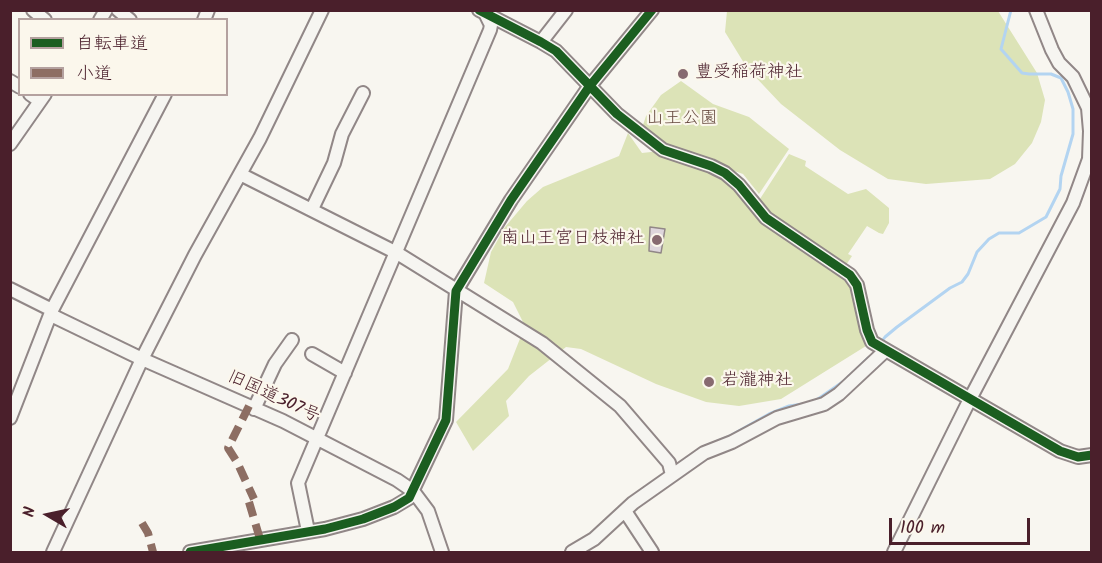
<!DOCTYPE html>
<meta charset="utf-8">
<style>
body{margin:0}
#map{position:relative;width:1102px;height:563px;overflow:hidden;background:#f8f6f0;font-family:Kalam,"Klee One",sans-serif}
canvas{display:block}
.frame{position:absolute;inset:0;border:12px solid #4a1f2b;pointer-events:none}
.legend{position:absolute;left:18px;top:18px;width:210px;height:78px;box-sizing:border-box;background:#fbf7ec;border:2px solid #b4a19f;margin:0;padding:8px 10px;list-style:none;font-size:18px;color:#4a1f2b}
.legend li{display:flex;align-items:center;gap:12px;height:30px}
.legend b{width:30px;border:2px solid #b4a19f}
.north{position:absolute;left:18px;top:485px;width:60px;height:60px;-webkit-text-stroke:4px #fbf7ec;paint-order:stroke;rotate:279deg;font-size:16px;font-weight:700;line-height:24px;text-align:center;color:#4a1f2b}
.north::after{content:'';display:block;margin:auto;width:21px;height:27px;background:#4a1f2b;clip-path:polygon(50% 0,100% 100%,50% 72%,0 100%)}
.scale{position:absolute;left:889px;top:518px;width:141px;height:27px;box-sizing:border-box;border:3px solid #4a1f2b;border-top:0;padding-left:8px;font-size:18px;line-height:21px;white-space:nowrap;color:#4a1f2b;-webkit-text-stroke:4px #fbf7ec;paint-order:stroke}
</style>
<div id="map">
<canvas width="1102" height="563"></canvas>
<div class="frame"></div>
<ul class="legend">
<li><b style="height:8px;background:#1b5e20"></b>自転車道</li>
<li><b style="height:8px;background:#8d6e63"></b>小道</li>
</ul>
<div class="north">N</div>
<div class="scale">100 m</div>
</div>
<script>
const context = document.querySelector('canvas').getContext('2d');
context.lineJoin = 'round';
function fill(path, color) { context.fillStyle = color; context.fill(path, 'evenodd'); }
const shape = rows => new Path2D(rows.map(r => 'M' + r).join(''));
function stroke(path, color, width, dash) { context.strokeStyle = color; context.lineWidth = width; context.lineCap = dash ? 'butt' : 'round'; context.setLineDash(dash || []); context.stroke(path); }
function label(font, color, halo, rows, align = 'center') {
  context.font = font + ' Kalam,"Klee One",sans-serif'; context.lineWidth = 4.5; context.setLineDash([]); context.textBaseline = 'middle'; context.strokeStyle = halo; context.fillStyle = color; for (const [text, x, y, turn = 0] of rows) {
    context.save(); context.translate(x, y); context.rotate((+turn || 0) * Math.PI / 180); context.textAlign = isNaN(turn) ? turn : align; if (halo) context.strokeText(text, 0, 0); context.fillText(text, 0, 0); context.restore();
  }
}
fill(shape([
 [727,11,998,11,1037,73,1045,100,1041,122,1032,143,1015,164,990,179,926,184,888,179,840,150,781,104,747,68,725,32],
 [681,81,713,104,749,117,789,149,759,194,743,174,664,147,642,128,646,116,661,95],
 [628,133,642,153,660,151,716,173,842,276,852,288,866,346,781,399,739,406,706,402,656,384,581,349,566,347,529,376,506,401,509,416,473,451,456,422,508,369,525,326,513,302,484,283,491,252,505,227,527,201,543,187,619,156],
 [789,154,806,161,805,166,848,194,866,189,889,208,889,223,883,234,879,233,867,226,848,254,852,256,846,265,841,264,769,216,758,202]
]), '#dce3b7');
stroke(shape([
 [880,344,885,337,897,327,950,288,962,282,968,274,977,252,989,239,999,233,1019,233,1046,217,1060,189,1061,176,1073,134,1073,109,1068,92,1061,78,1051,74,1029,74,1022,73,1001,49,1011,10],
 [815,401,844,381,868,358],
 [703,447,728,437,769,414,789,406,803,404]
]), '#b3d4f1', 3);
const building = shape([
 [650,227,665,229,661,253,649,251,650,227]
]);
fill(building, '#ded6dc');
stroke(building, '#918787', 1.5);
const minor = shape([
 [33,10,45,20],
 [118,10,130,20],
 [479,10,541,42,556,51,617,114,663,150,711,166,725,173,739,185,766,218,850,275,857,285,867,330,872,342,1060,451,1078,457,1092,455],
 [100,20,106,10],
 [204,20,208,10],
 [541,42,566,10],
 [10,81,20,87],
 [30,94,40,101],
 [10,144,45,94],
 [240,174,397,253,542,343,620,406,669,463,672,475],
 [312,209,334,163,342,134,363,93],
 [10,289,52,310],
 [51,315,142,359,283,421,397,480,413,491,428,511,442,552],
 [312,354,345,373],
 [254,409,275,364,292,340],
 [10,418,52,310,165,94],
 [625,511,652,552],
 [308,531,298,483,490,30,491,25,485,13],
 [53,552,142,359,195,255,260,138,322,10],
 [190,552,325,529,363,519,394,507,409,498,446,420,456,291,511,200,589,87,652,10],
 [572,552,594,539,633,503,704,453,732,442,777,418,824,404,839,394,886,350],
 [894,552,970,399,1073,203,1089,159,1090,131,1088,108,1073,77,1059,63,1052,50,1036,10]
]);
stroke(minor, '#918787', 16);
stroke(minor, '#f6f5f1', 12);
stroke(shape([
 [249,406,228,448,237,462,254,499],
 [249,502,260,539],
 [142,523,148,533,153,552]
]), '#8d6e63', 8, [15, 8]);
stroke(shape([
 [479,10,541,42,556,51,617,114,663,150,711,166,725,173,739,185,766,218,850,275,857,285,867,330,872,342,1060,451,1078,457,1092,455],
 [190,552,325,529,363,519,394,507,409,498,446,420,456,291,511,200,589,87,652,10]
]), '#1b5e20', 9);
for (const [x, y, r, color] of [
 [683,74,6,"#876a70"],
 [657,240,6,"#876a70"],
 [709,382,6,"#876a70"]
]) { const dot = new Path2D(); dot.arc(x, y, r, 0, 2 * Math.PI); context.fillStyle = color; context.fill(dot); stroke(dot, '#fbf7ec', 2); }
label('18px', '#4a1f2b', '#fbf7ec', [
 ["豊受稲荷神社",695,74],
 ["南山王宮日枝神社",645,240,"right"],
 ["岩瀧神社",721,382]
], 'left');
label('18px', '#694c42', '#fbf7ec', [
 ["山王公園",682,120]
]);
label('18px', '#4a1f2b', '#fbf7ec', [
 ["旧国道307号",273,398,25]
]);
</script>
